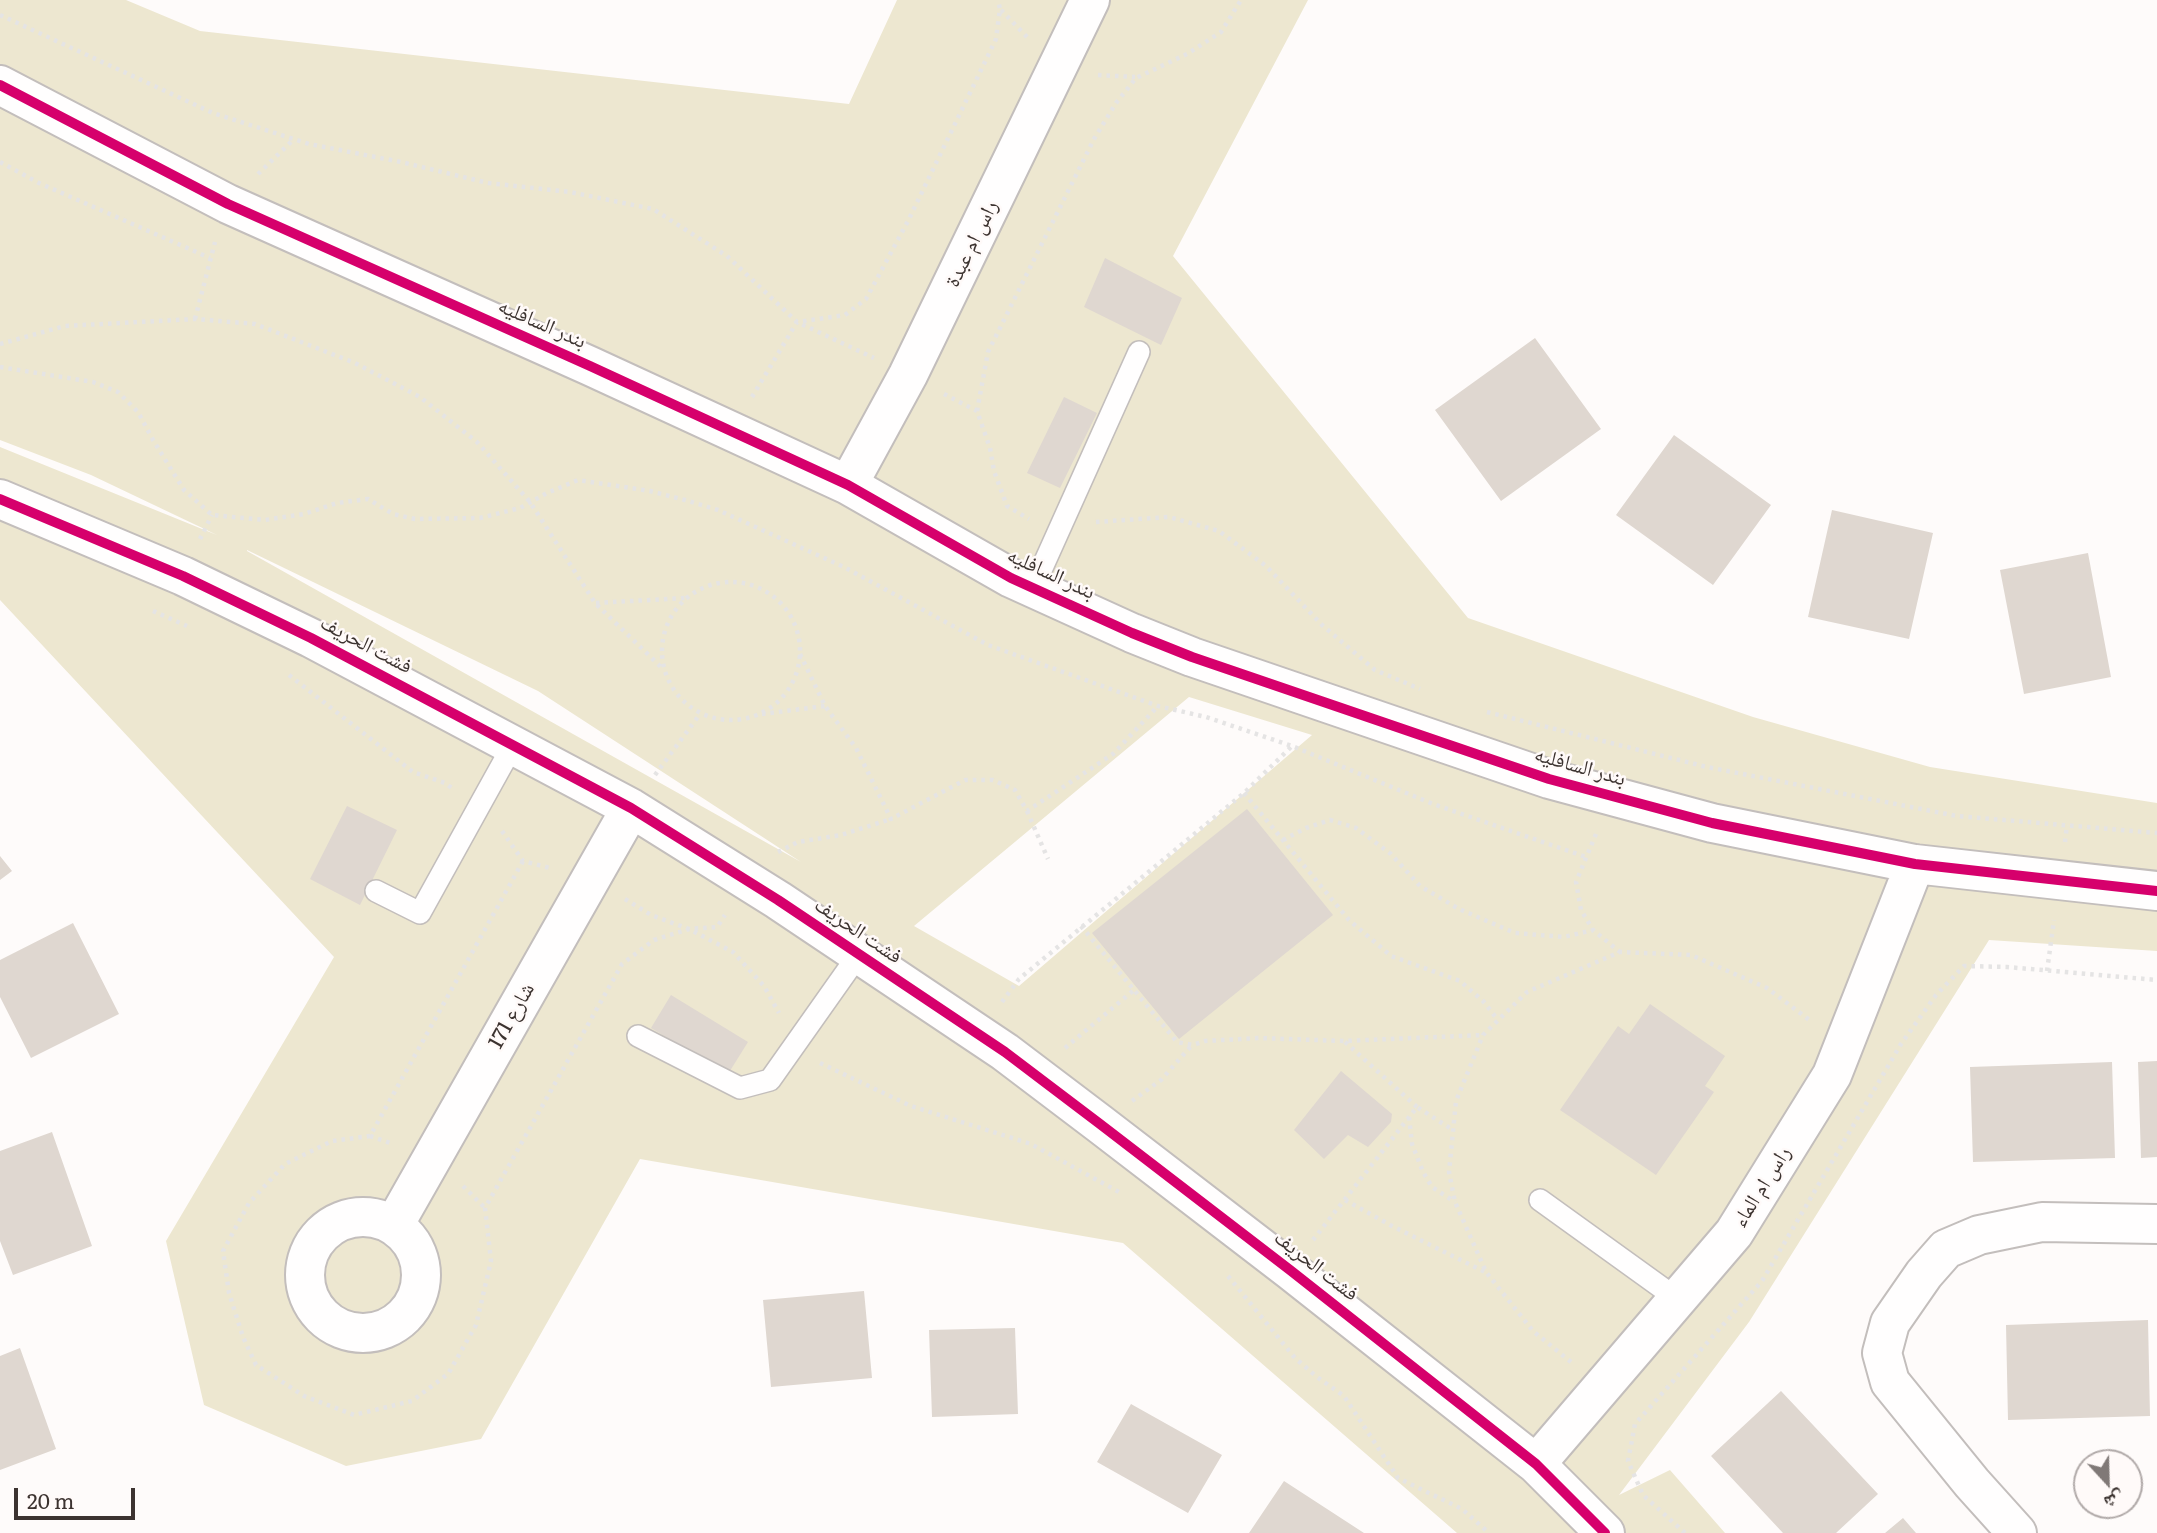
<!DOCTYPE html>
<meta charset="utf-8">
<style>
body{margin:0}
#map{position:relative;width:2157px;height:1533px;overflow:hidden;background:#fefbfa;font-family:Literata,"Noto Naskh Arabic",serif}
canvas{display:block}
.north{position:absolute;left:2073px;top:1449px;width:70px;height:70px;box-sizing:border-box;background:#fffaf9;border:2px solid #b1aaa9;border-radius:50%;rotate:158deg;font-size:19px;font-weight:700;line-height:28px;text-align:center;color:#3c3330}
.north::after{content:'';display:block;margin:auto;width:24px;height:32px;background:#807977;clip-path:polygon(50% 0,100% 100%,50% 72%,0 100%)}
.scale{position:absolute;left:14px;top:1488px;width:121px;height:32px;box-sizing:border-box;border:4px solid #3c3330;border-top:0;padding-left:9px;font-size:21px;line-height:24px;white-space:nowrap;color:#3c3330;-webkit-text-stroke:5px #fffaf9;paint-order:stroke}
</style>
<div id="map">
<canvas width="2157" height="1533"></canvas>
<div class="north">ش</div>
<div class="scale">20 m</div>
</div>
<script>
const context = document.querySelector('canvas').getContext('2d');
context.lineJoin = 'round';
function fill(path, color) { context.fillStyle = color; context.fill(path, 'evenodd'); }
const shape = rows => new Path2D(rows.map(r => 'M' + r).join(''));
function stroke(path, color, width, dash) { context.strokeStyle = color; context.lineWidth = width; context.lineCap = dash ? 'butt' : 'round'; context.setLineDash(dash || []); context.stroke(path); }
function label(font, color, halo, rows, align = 'center') {
  context.font = font + ' Literata,"Noto Naskh Arabic",serif'; context.lineWidth = 5; context.setLineDash([]); context.textBaseline = 'middle'; context.strokeStyle = halo; context.fillStyle = color; for (const [text, x, y, turn = 0] of rows) {
    context.save(); context.translate(x, y); context.rotate((+turn || 0) * Math.PI / 180); context.textAlign = isNaN(turn) ? turn : align; if (halo) context.strokeText(text, 0, 0); context.fillText(text, 0, 0); context.restore();
  }
}
fill(shape([
 [0,0,126,0,200,31,849,104,897,0,1308,0,1173,256,1468,618,1753,717,1930,767,2157,803,2157,951,1989,940,1749,1322,1619,1495,1670,1470,1725,1533,1457,1533,1123,1243,640,1159,481,1439,346,1466,204,1405,166,1241,334,957,0,600,0,447,217,535,91,475,0,440],
 [247,550,538,691,801,862,247,551],
 [1189,697,1312,735,1019,986,914,926]
]), '#ede7d0');
fill(shape([
 [1105,258,1182,298,1161,345,1084,307],
 [1535,338,1601,429,1501,501,1435,410],
 [1064,397,1097,413,1060,488,1027,473],
 [1674,435,1771,505,1713,585,1616,515],
 [1832,510,1933,533,1909,639,1808,617],
 [2088,553,2111,677,2024,694,2000,570],
 [347,806,397,830,360,905,310,879],
 [1247,809,1333,915,1179,1039,1092,933],
 [0,856,12,871,0,880],
 [73,923,119,1014,31,1058,0,997,0,960],
 [671,995,748,1042,728,1074,651,1028],
 [1650,1004,1725,1056,1705,1086,1714,1092,1656,1175,1560,1110,1618,1026,1629,1034],
 [2157,1061,2157,1157,2141,1158,2138,1062],
 [2112,1062,2115,1158,1973,1162,1970,1067],
 [1341,1071,1392,1114,1391,1122,1368,1147,1348,1135,1324,1159,1294,1130],
 [52,1132,92,1246,13,1275,0,1241,0,1151],
 [864,1291,872,1378,771,1387,763,1300],
 [2148,1320,2150,1416,2008,1420,2006,1325],
 [1015,1328,1018,1414,932,1417,929,1330],
 [20,1348,56,1449,0,1470,0,1356],
 [1781,1391,1878,1494,1836,1533,1783,1533,1711,1456],
 [1131,1404,1222,1455,1188,1513,1097,1462],
 [1284,1481,1364,1533,1249,1533],
 [1903,1518,1916,1533,1885,1533]
]), '#dfd7d0');
const service = shape([
 [1033,588,1139,352],
 [376,891,420,913,513,745],
 [638,1036,740,1088,770,1080,859,954],
 [1540,1200,1676,1298]
]);
const minor = shape([
 [0,85,228,204,590,366,848,485,1011,578,1132,633,1192,657,1549,779,1712,823,1915,864,2157,891],
 [848,485,908,375,1090,0],
 [0,499,183,576,311,638,631,808,778,900,1005,1052,1100,1124,1290,1270,1536,1464,1605,1533],
 '305 1275a58 58 0 1 1 116 0a58 58 0 1 1-116 0Z',
 [394,1225,631,808],
 [1536,1464,1734,1233,1832,1075,1915,864],
 [2017,1533,1972,1483,1890,1382,1882,1353,1890,1323,1924,1274,1946,1249,1979,1235,2042,1222,2157,1224]
]);
stroke(service, '#c3bebc', 24);
stroke(minor, '#c3bebc', 42);
stroke(shape([
 [1001,10,1029,39],
 [0,15,213,113,309,144,401,162,488,183,570,192,653,209,727,256,797,322,874,358],
 [1098,75,1135,77],
 [0,162,39,183,210,258],
 [258,174,294,139],
 [195,319,215,242],
 [0,344,65,326,195,319,255,324,355,363,420,397,477,442,530,502,595,603,663,669],
 [0,367,93,382,118,392,138,412,153,440,184,490,212,515,265,520,304,514,337,503,368,499,393,514,415,519,480,518,520,508,547,493,578,480,650,491,685,500,718,510,844,567,988,645,1158,706,1206,717,1292,746,1433,804,1586,857],
 [944,394,977,411,990,448,994,471,1007,506,1029,519],
 [752,397,797,322,845,315,866,299,908,221,996,39,1000,9,998,0],
 [977,411,988,352,1094,139,1116,103,1136,78,1187,54,1221,32,1241,0],
 [1096,522,1169,517,1219,531,1266,566,1322,625,1375,670,1420,689],
 [200,539,212,515],
 '662 651a69 69 0 1 1 138 0a69 69 0 1 1-138 0Z',
 [596,603,685,598],
 [153,611,187,626],
 [800,654,825,706,856,748,891,819,965,780,993,780,1015,790,1027,811,1113,754,1158,706],
 [289,675,413,772,445,783,453,789],
 [1487,712,1707,767,1957,816,2157,833],
 [762,714,825,706],
 [655,775,700,714],
 [1244,793,1349,920,1391,956,1460,981,1483,1001,1498,1020],
 [1027,811,1048,859],
 [502,831,523,861,550,868],
 [1596,834,1576,882,1581,910,1593,930,1620,952],
 [1283,840,1306,828,1330,820,1356,828,1391,854,1420,886,1459,909,1515,933,1564,937,1593,930],
 [2065,842,2067,825],
 [778,852,798,842,841,835,891,819],
 [523,861,370,1136,332,1141,285,1164,249,1203,223,1251,229,1293,243,1337,256,1365,304,1396,354,1415,412,1401,448,1374,476,1325,491,1261,485,1208,622,964,654,940,689,929,717,927,725,915],
 [625,899,651,915,689,929,733,952,764,986,779,1013],
 [1081,926,1177,1042,1193,1045,1205,1041,1259,1038,1344,1041,1483,1035],
 [2047,971,2054,920],
 [1002,1002,1019,979,1244,793,1292,746],
 [1345,1042,1417,1107],
 [1065,1048,1134,990],
 [820,1063,911,1106,1031,1144,1119,1192],
 [1132,1101,1161,1080,1192,1045],
 [1409,1117,1412,1144,1423,1172,1432,1187,1455,1202],
 [370,1136,393,1144],
 [463,1186,485,1208],
 [1345,1200,1392,1226,1485,1272],
 [1313,1240,1417,1107,1453,1130],
 [1228,1276,1295,1358,1317,1377,1344,1396,1398,1478,1462,1509,1489,1533],
 [1571,1362,1533,1331,1486,1272,1455,1202,1449,1172,1456,1101,1483,1035,1527,992,1620,952,1691,955,1767,988,1812,1022],
 [1685,1533,1643,1495,1628,1461,1635,1424,1762,1281,1901,1044,1936,995,1964,966,2007,967,2157,980]
]), '#e5e4e4', 4.5, [3.5, 5]);
stroke(service, '#fffefe', 21);
stroke(minor, '#fffefe', 38);
stroke(shape([
 [0,85,228,204,590,366,848,485,1011,578,1132,633,1192,657,1549,779,1712,823,1915,864,2157,891],
 [0,499,183,576,311,638,631,808,778,900,1005,1052,1100,1124,1290,1270,1536,1464,1605,1533]
]), '#d6006c', 10);
label('21px', '#3c3330', '#fffaf9', [
 ["راس ام عبدة",972,244,-64],
 ["بندر السافليه",542,324,24],
 ["بندر السافليه",1051,574,25],
 ["فشت الحريف",366,645,28],
 ["بندر السافليه",1580,767,16],
 ["فشت الحريف",858,931,34],
 ["شارع 171",512,1016,-61],
 ["راس ام الماء",1762,1187,-58],
 ["فشت الحريف",1316,1266,38]
]);
</script>
